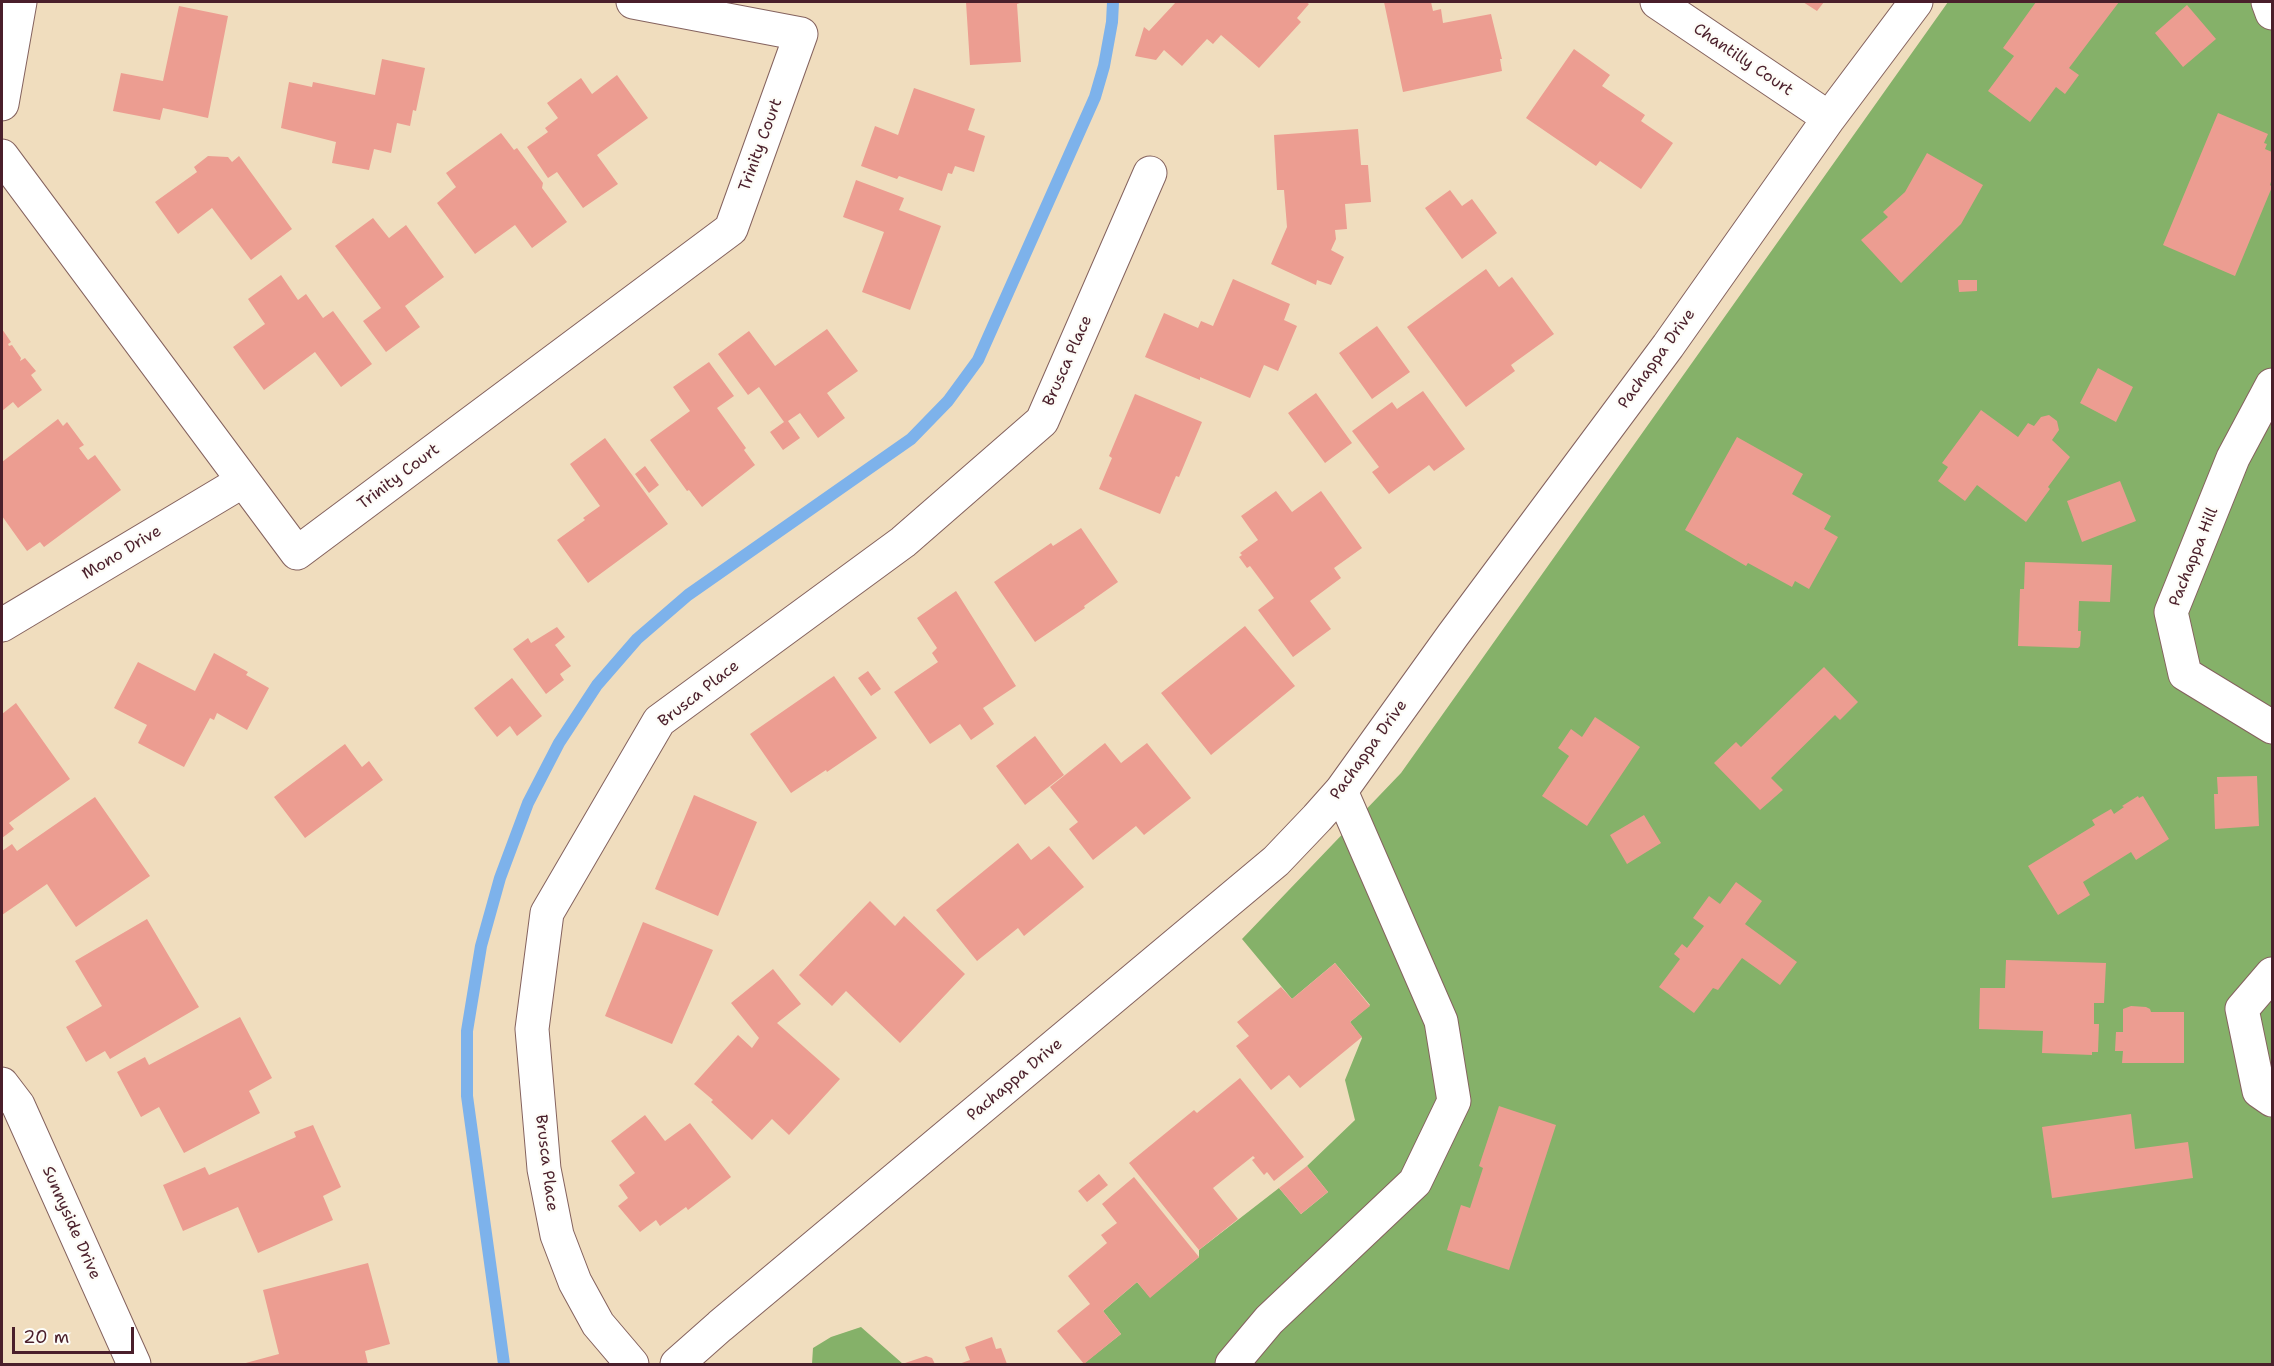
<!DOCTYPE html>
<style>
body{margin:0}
#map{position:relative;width:2274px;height:1366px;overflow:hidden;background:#f0ddbe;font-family:"Shantell Sans",sans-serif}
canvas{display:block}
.frame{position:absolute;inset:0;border:3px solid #4a1f2b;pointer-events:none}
.scale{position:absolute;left:12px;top:1327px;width:122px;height:27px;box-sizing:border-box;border:3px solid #4a1f2b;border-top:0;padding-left:8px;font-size:18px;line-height:21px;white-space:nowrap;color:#4a1f2b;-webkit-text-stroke:4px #fdfcf7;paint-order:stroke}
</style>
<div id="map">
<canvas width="2274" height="1366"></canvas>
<div class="frame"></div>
<div class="scale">20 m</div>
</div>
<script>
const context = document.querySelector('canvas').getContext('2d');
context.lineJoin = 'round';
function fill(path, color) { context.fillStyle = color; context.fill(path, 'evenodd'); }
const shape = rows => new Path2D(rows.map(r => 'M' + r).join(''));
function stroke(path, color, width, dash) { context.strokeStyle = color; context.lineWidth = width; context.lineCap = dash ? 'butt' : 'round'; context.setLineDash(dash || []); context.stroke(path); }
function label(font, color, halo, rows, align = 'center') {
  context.font = font + ' "Shantell Sans",sans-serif'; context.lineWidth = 4.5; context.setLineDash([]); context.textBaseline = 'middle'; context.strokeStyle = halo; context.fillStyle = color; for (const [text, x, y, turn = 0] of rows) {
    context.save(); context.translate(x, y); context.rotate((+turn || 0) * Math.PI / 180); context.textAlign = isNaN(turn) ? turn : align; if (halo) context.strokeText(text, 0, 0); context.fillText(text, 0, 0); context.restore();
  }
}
fill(shape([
 [1948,2,2272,2,2272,1364,1083,1364,1121,1334,1103,1311,1137,1282,1150,1297,1199,1257,1199,1250,1279,1188,1301,1214,1328,1192,1307,1166,1355,1120,1345,1080,1362,1038,1350,1022,1370,1005,1335,963,1292,999,1242,939,1401,773],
 [861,1327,903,1364,812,1364,813,1348,831,1337]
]), '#85b169');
stroke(shape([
 [504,1364,467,1096,467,1031,481,946,500,878,528,803,559,743,597,685,637,639,688,595,911,439,948,401,978,360,1095,97,1104,66,1112,22,1113,2]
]), '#7db2eb', 12);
fill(shape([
 [966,2,1023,2,1017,4,1021,62,970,65],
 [1176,2,1306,2,1309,4,1297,18,1301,22,1259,68,1221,35,1213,44,1207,39,1182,66,1164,50,1156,60,1135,56,1144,27,1149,31],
 [1384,2,1431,2,1433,11,1441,9,1443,23,1491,14,1502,59,1500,59,1502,71,1403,92],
 [1803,2,1824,2,1817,11],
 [2036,2,2119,2,2069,68,2079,75,2065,94,2056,87,2030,122,1988,91,2014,56,2003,48],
 [2187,5,2216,39,2183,67,2155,33],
 [179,6,228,16,208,118,163,108,160,120,113,111,121,73,163,81],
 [1574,49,1610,75,1602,86,1645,115,1641,121,1673,143,1641,189,1600,161,1596,166,1526,118],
 [382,59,425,68,416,111,413,110,410,126,397,123,391,153,374,149,369,170,332,163,336,142,281,128,289,82,312,87,313,82,375,95],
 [617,75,648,118,597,155,618,184,583,208,557,172,548,178,527,147,548,132,545,128,558,118,547,103,581,78,592,94],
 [914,88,975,109,968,130,985,136,974,172,955,166,952,174,948,173,942,191,899,176,897,179,861,166,875,126,898,135],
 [2218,113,2268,134,2264,143,2267,144,2265,149,2272,152,2272,178,2270,185,2272,187,2235,276,2163,245],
 [1358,129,1361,165,1368,165,1371,202,1345,204,1347,229,1335,230,1336,239,1331,250,1344,257,1331,285,1317,280,1316,285,1271,264,1287,227,1284,190,1277,190,1274,135],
 [501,133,514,150,517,148,543,183,542,188,567,222,532,248,515,225,475,254,437,203,456,187,446,173],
 [1927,153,1983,185,1961,224,1901,283,1861,240,1888,217,1883,212,1905,192],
 [208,156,228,157,232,162,239,156,292,229,251,260,212,208,178,234,155,202,197,172,194,167],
 [856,180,904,198,899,210,941,226,910,310,862,292,884,232,843,217],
 [1450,190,1462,206,1472,199,1497,233,1462,259,1425,208],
 [373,218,389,238,406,225,444,277,405,306,420,327,386,352,363,321,381,308,335,246],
 [1486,269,1499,287,1512,277,1554,334,1511,365,1515,371,1466,407,1407,327],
 [281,275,298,300,306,294,323,318,333,311,372,364,341,387,315,352,264,390,233,347,265,324,248,299],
 [1233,279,1290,304,1284,320,1297,326,1278,371,1264,365,1250,398,1200,377,1200,380,1145,357,1164,313,1198,328,1201,321,1213,326],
 [1958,280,1977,280,1977,291,1959,292],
 [1377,326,1410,372,1372,399,1339,353],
 [2,329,11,342,8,344,9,346,12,345,21,358,20,361,25,358,36,371,31,375,42,390,18,408,13,402,2,411],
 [827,329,858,371,827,393,845,418,818,438,800,413,788,421,800,438,783,450,770,432,784,422,759,387,748,395,718,354,749,331,775,366],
 [709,362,734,396,717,408,746,448,744,450,755,465,702,507,689,490,687,491,650,440,690,411,673,387],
 [2098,368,2133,387,2116,422,2080,403],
 [1423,391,1465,449,1434,471,1429,465,1389,494,1372,472,1379,467,1352,431,1392,402,1397,409],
 [1316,393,1352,443,1325,463,1288,413],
 [1135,394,1202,422,1179,477,1176,476,1160,514,1099,489,1112,458,1109,456],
 [1981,410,2018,437,2028,423,2034,426,2041,417,2049,415,2057,421,2059,430,2052,440,2070,457,2048,487,2050,489,2026,522,1977,485,1965,501,1938,481,1948,467,1942,463],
 [58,419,63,426,67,422,84,445,79,448,88,460,95,455,121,490,44,547,40,542,27,551,2,516,2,462],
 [1737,437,1803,474,1792,494,1831,516,1824,529,1838,537,1809,589,1795,581,1792,587,1748,563,1746,566,1685,530],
 [605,438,668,524,588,583,557,540,585,520,583,518,600,506,570,464],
 [645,466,659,485,649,493,635,474],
 [2120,481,2136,521,2082,542,2067,501],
 [1276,491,1292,512,1321,491,1362,548,1334,568,1341,578,1310,601,1331,629,1293,657,1258,610,1274,598,1250,566,1247,568,1239,557,1242,555,1240,553,1258,540,1241,516],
 [1081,528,1118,582,1084,606,1085,608,1035,642,994,582,1051,543,1053,546],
 [2025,562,2112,565,2110,602,2079,601,2078,631,2081,631,2080,646,2078,648,2018,646,2020,589,2024,589],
 [956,591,1016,686,983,708,994,724,971,740,960,724,930,744,894,692,938,662,932,653,937,648,917,618],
 [1245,626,1295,686,1211,755,1161,693],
 [557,627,565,637,555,645,571,666,560,674,564,680,546,694,513,649,528,638,531,643],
 [214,653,248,672,246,675,269,688,247,730,217,713,214,720,210,718,184,767,138,743,147,725,114,708,138,662,195,691],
 [1824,667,1858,702,1840,720,1835,715,1771,778,1783,790,1760,810,1714,763,1736,742,1741,747],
 [868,671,881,689,871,696,858,678],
 [834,676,877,738,827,772,826,770,791,793,750,734],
 [512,678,542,716,517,736,510,726,497,737,474,708],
 [16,703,70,779,9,823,14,829,2,838,2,714],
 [1595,717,1640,747,1587,826,1542,796,1569,756,1558,748,1571,729,1582,737],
 [1035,736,1064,775,1025,805,996,766],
 [1105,743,1121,763,1147,743,1191,798,1144,835,1136,826,1093,860,1069,829,1078,822,1050,787],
 [345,744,362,767,369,761,383,780,305,838,274,797],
 [2257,776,2259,826,2215,829,2214,794,2218,794,2217,777],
 [694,795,757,822,718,916,655,889],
 [2138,796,2139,798,2143,796,2169,839,2136,860,2131,852,2083,882,2090,895,2058,915,2028,866,2095,825,2092,820,2111,809,2114,814,2124,807,2122,806],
 [95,797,150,876,76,927,47,884,2,915,2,851,12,844,17,851],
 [1644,815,1661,843,1627,864,1610,835],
 [1018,843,1031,860,1049,846,1084,887,1024,936,1018,928,977,961,936,910],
 [1736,882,1762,901,1745,924,1797,962,1780,985,1742,958,1718,990,1713,988,1694,1013,1659,987,1680,959,1674,954,1682,944,1687,948,1704,926,1693,918,1709,896,1720,904],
 [870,901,895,926,904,916,965,974,900,1043,846,991,832,1006,799,975],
 [147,919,199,1007,110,1059,105,1051,86,1062,66,1027,102,1006,75,961],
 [643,922,713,950,672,1044,605,1016],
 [2006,960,2106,963,2104,1003,2094,1003,2094,1024,2099,1024,2098,1052,2092,1052,2092,1055,2042,1053,2043,1031,1979,1029,1980,988,2005,988],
 [1335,963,1370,1006,1350,1022,1362,1037,1300,1088,1289,1075,1271,1090,1236,1046,1249,1036,1237,1022,1281,987,1292,999],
 [773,969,801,1004,777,1023,840,1079,789,1135,772,1119,752,1140,711,1102,713,1100,694,1084,738,1035,752,1048,759,1038,731,1003],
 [2131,1006,2146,1007,2150,1009,2151,1012,2184,1012,2184,1063,2122,1063,2123,1051,2115,1051,2116,1032,2123,1032,2123,1009],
 [240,1017,272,1078,249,1091,260,1113,184,1153,159,1107,141,1117,117,1072,145,1057,149,1065],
 [1240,1078,1304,1157,1274,1181,1267,1172,1264,1175,1252,1160,1255,1158,1253,1156,1213,1188,1238,1219,1199,1250,1129,1163,1194,1110,1197,1113],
 [1499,1106,1556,1125,1509,1270,1447,1250,1461,1205,1470,1208,1483,1168,1479,1166],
 [2131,1114,2135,1149,2188,1142,2193,1178,2052,1198,2042,1127],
 [645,1115,665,1141,690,1123,731,1177,688,1210,686,1207,660,1226,656,1220,640,1232,618,1206,628,1198,619,1185,635,1173,611,1141],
 [313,1125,341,1187,323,1196,333,1220,258,1253,238,1207,183,1231,163,1185,205,1167,209,1175,296,1137,294,1132],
 [1307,1166,1328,1192,1301,1214,1279,1188],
 [1099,1174,1108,1185,1087,1202,1078,1191],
 [1134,1177,1199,1257,1150,1298,1137,1282,1103,1311,1121,1334,1084,1364,1057,1331,1090,1304,1068,1276,1107,1243,1101,1235,1117,1223,1102,1204],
 [368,1263,390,1344,365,1351,368,1364,242,1364,279,1354,263,1290],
 [992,1337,996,1349,1001,1348,1007,1364,959,1364,970,1360,965,1347],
 [926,1356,932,1358,935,1364,902,1364]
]), '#ec9d91');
const minor = shape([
 [1657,2,1829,118],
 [2268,2,2272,13],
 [2,104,20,2],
 [2,156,297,553,731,229,801,34,633,2],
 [2272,385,2233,458,2171,612,2185,674,2272,727],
 [2,625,243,481],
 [2272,974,2242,1009,2259,1091,2272,1100],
 [2,1084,18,1105,134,1364],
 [632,1364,598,1324,575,1282,557,1235,544,1169,532,1029,547,913,659,721,903,542,1042,421,1150,173],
 [677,1364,720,1326,1276,861,1317,818,1341,791,1453,635,1668,346,1829,118,1916,2],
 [1232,1364,1269,1320,1415,1182,1454,1101,1441,1021,1341,791]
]);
stroke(minor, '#84625e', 35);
stroke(minor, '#fff', 33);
label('16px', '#4a1f2b', '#fdfcf7', [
 ["Chantilly Court",1743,60,34],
 ["Trinity Court",761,145,-70],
 ["Pachappa Drive",1657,359,-54],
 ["Brusca Place",1068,361,-66],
 ["Trinity Court",399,477,-37],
 ["Mono Drive",122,553,-31],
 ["Pachappa Hill",2194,557,-68],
 ["Brusca Place",699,694,-38],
 ["Pachappa Drive",1369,750,-54],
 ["Pachappa Drive",1015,1080,-40],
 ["Brusca Place",546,1163,83],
 ["Sunnyside Drive",71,1223,66]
]);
</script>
